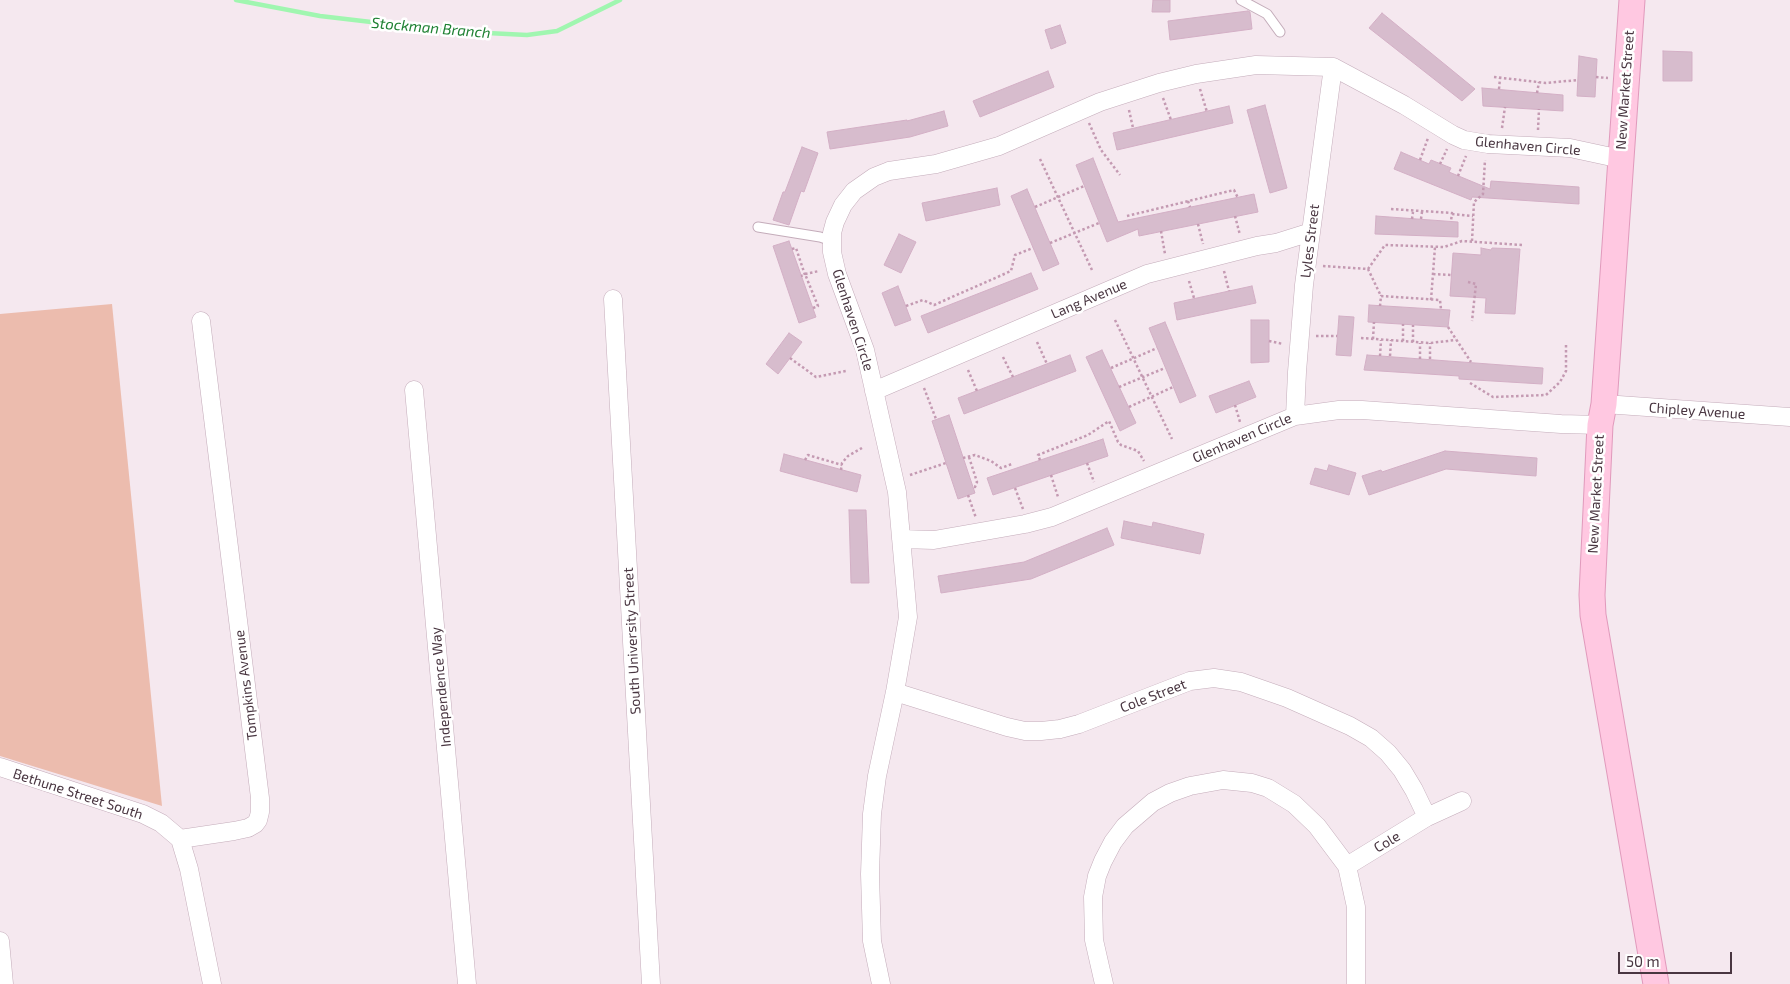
<!DOCTYPE html>
<style>
body{margin:0}
#map{position:relative;width:1790px;height:984px;overflow:hidden;background:#f5e8ef;font-family:"Exo 2",sans-serif}
canvas{display:block}
.scale{position:absolute;left:1618px;top:952px;width:114px;height:22px;box-sizing:border-box;border:2px solid #493641;border-top:0;padding-left:6px;font-size:15px;line-height:18px;white-space:nowrap;color:#493641;-webkit-text-stroke:4px #fff;paint-order:stroke}
</style>
<div id="map">
<canvas width="1790" height="984"></canvas>
<div class="scale">50 m</div>
</div>
<script>
const context = document.querySelector('canvas').getContext('2d');
context.lineJoin = 'round';
function fill(path, color) { context.fillStyle = color; context.fill(path, 'evenodd'); }
const shape = rows => new Path2D(rows.map(r => 'M' + r).join(''));
function stroke(path, color, width, dash) { context.strokeStyle = color; context.lineWidth = width; context.lineCap = dash ? 'butt' : 'round'; context.setLineDash(dash || []); context.stroke(path); }
function label(font, color, halo, rows, align = 'center') {
  context.font = font + ' "Exo 2",sans-serif'; context.lineWidth = 5; context.setLineDash([]); context.textBaseline = 'middle'; context.strokeStyle = halo; context.fillStyle = color; for (const [text, x, y, turn = 0] of rows) {
    context.save(); context.translate(x, y); context.rotate((+turn || 0) * Math.PI / 180); context.textAlign = isNaN(turn) ? turn : align; if (halo) context.strokeText(text, 0, 0); context.fillText(text, 0, 0); context.restore();
  }
}
fill(shape([
 [112,304,162,806,0,756,0,314]
]), '#ecbcae');
stroke(shape([
 [236,0,320,16,448,31,527,35,557,31,620,0]
]), '#a0f6b0', 4.5);
const building = shape([
 [1153,0,1170,0,1170,12,1152,12,1153,0],
 [1248,11,1250,12,1252,29,1170,40,1168,21,1248,11],
 [1382,13,1475,89,1462,101,1369,28,1382,13],
 [1060,25,1066,43,1051,49,1045,30,1060,25],
 [1663,51,1692,52,1692,81,1663,81,1663,51],
 [1579,56,1597,59,1595,97,1577,96,1579,56],
 [1048,71,1054,87,980,117,973,101,1048,71],
 [1482,88,1563,95,1563,111,1483,106,1482,88],
 [1265,105,1287,188,1270,193,1247,110,1265,105],
 [1229,106,1233,123,1117,150,1113,133,1229,106],
 [944,111,948,126,910,137,830,149,827,132,907,120,907,121,944,111],
 [802,147,818,153,804,192,801,191,789,225,773,220,783,192,785,192,802,147],
 [1401,152,1429,164,1431,160,1451,168,1449,172,1490,189,1491,181,1579,187,1579,204,1472,197,1471,200,1394,169,1401,152],
 [1093,158,1118,222,1254,194,1258,212,1139,236,1138,229,1107,242,1076,165,1093,158],
 [997,188,1000,205,926,221,922,203,997,188],
 [1027,189,1059,264,1043,271,1011,196,1027,189],
 [1376,216,1458,222,1458,237,1375,234,1376,216],
 [899,234,916,242,901,273,884,265,899,234],
 [789,241,816,317,799,323,773,246,789,241],
 [1481,248,1491,250,1492,248,1520,249,1515,314,1485,313,1486,298,1450,296,1453,253,1481,255,1481,248],
 [1031,273,1038,289,928,333,921,316,1031,273],
 [898,286,911,320,895,326,882,293,898,286],
 [1252,286,1256,303,1177,320,1174,303,1252,286],
 [1369,305,1450,310,1448,327,1368,322,1369,305],
 [1339,316,1354,317,1351,356,1336,355,1339,316],
 [1251,320,1269,320,1269,362,1251,363,1251,320],
 [1165,322,1196,396,1180,403,1149,328,1165,322],
 [789,333,802,342,778,374,766,364,789,333],
 [1102,350,1136,423,1120,431,1086,357,1102,350],
 [1070,355,1076,371,964,414,958,398,1070,355],
 [1367,355,1543,368,1542,384,1459,379,1459,376,1364,370,1367,355],
 [1249,381,1256,397,1216,413,1209,396,1249,381],
 [949,415,975,493,958,499,932,421,949,415],
 [1103,439,1108,456,993,495,987,478,1103,439],
 [1445,451,1537,458,1536,476,1446,469,1369,495,1362,476,1381,470,1382,472,1445,451],
 [784,454,861,475,857,492,780,471,784,454],
 [1329,465,1356,473,1349,495,1310,484,1315,468,1327,471,1329,465],
 [849,510,866,510,869,583,851,583,849,510],
 [1124,521,1152,527,1153,522,1204,534,1200,554,1121,538,1124,521],
 [1107,528,1114,545,1031,579,941,593,938,576,1024,562,1107,528]
]);
fill(building, '#d7bccd');
stroke(building, '#d3afc5', 1);
const lane = shape([
 [1241,0,1267,14,1280,32],
 [758,227,820,237,832,241]
]);
const street = shape([
 [613,299,651,984],
 [414,390,467,984],
 [874,391,1147,274,1257,246,1276,243,1311,232],
 [1604,404,1790,417],
 [1295,416,1297,372,1304,285,1333,67],
 [901,539,934,540,1025,524,1052,517,1295,416,1339,410,1362,410,1561,424,1600,425],
 [895,692,1007,727,1025,731,1041,731,1060,729,1079,724,1190,681,1214,678,1241,682,1287,698,1350,726,1371,738,1388,753,1402,770,1414,790,1427,817],
 [0,767,143,814,161,823,180,839],
 [180,839,234,831,248,828,255,824,258,820,260,812,260,798,201,321],
 [180,839,189,869,212,984],
 [1347,866,1427,817,1462,801],
 [0,941,4,984],
 [881,984,872,941,870,874,872,814,877,776,895,692,908,617,897,492,865,350,837,274,832,252,832,233,835,222,843,205,854,191,874,177,889,171,936,164,999,146,1100,102,1159,83,1196,74,1256,65,1333,67,1404,105,1453,135,1464,140,1488,144,1570,148,1621,159],
 [1104,984,1094,940,1093,897,1097,876,1103,861,1113,842,1125,826,1153,802,1170,793,1190,786,1223,780,1252,783,1268,788,1294,804,1317,826,1347,866,1356,907,1356,984]
]);
const secondary = shape([
 [1632,0,1604,404,1600,425,1592,595,1593,615,1656,984]
]);
stroke(lane, '#c4acba', 11);
stroke(street, '#c4acba', 19);
stroke(secondary, '#e19abc', 27);
stroke(shape([
 [1494,77,1546,83,1578,80],
 [1596,77,1608,78],
 [1200,89,1207,112],
 [1499,89,1500,78],
 [1537,93,1539,82],
 [1163,98,1171,120],
 [1129,110,1133,128],
 [1089,123,1101,150,1120,175],
 [1502,128,1505,107],
 [1538,130,1539,109],
 [1040,159,1092,270],
 [1420,160,1428,138],
 [1440,164,1447,149],
 [1458,176,1466,156],
 [1188,201,1190,207],
 [1035,207,1084,186],
 [1391,209,1452,213,1451,221],
 [1452,214,1473,216],
 [1127,216,1234,190,1238,198],
 [1235,216,1240,235],
 [1412,219,1413,212],
 [1421,219,1422,212],
 [1198,224,1203,244],
 [1161,231,1165,254],
 [1472,241,1474,202,1483,194,1485,160],
 [1050,243,1099,223],
 [792,249,796,248,805,275,801,276],
 [1323,266,1368,269,1381,296],
 [1368,269,1385,245,1444,247,1462,241,1522,245],
 [1224,271,1229,291],
 [1433,274,1452,275],
 [1189,281,1194,298],
 [1468,282,1476,284,1472,321],
 [1431,300,1435,247],
 [906,306,923,300,934,305,1011,271,1015,255,1033,248],
 [1380,306,1381,296,1440,300,1441,309],
 [813,308,818,306,805,274,819,271],
 [1115,320,1172,439],
 [1448,327,1471,362],
 [1316,336,1337,336],
 [1361,338,1430,343,1456,340],
 [1373,339,1374,322],
 [1269,341,1283,344],
 [1403,341,1403,324],
 [1037,342,1047,364],
 [1413,342,1413,325],
 [1380,356,1381,340],
 [1390,356,1391,340],
 [1003,357,1013,377],
 [790,358,816,377,846,371],
 [1420,359,1420,343],
 [1430,359,1430,343],
 [1111,368,1157,348],
 [968,370,977,391],
 [1470,383,1493,397,1546,395,1560,382,1566,371,1566,344],
 [1119,387,1165,368],
 [924,388,936,419],
 [1235,405,1240,422],
 [1129,407,1173,387],
 [969,457,977,482,975,487,972,486],
 [963,458,975,455,991,461,1001,468,1012,464],
 [805,460,808,455,842,465],
 [1040,460,1038,455,1088,435,1109,421,1118,442,1121,445,1138,451,1144,461],
 [1087,463,1094,482],
 [841,470,842,463,848,456,862,448],
 [910,475,946,463],
 [1051,475,1058,497],
 [1015,488,1023,509],
 [968,495,976,518]
]), '#c49ab2', 2.5, [2.5, 2.5]);
stroke(lane, '#fff', 9);
stroke(street, '#fff', 18);
stroke(secondary, '#ffc8e1', 25);
label('14px', '#493641', '#fff', [
 ["New Market Street",1625,90,-86],
 ["Glenhaven Circle",1528,146,5],
 ["Lyles Street",1310,241,-83],
 ["Lang Avenue",1089,299,-23],
 ["Glenhaven Circle",853,320,72],
 ["Chipley Avenue",1697,411,4],
 ["Glenhaven Circle",1242,438,-23],
 ["New Market Street",1596,494,-87],
 ["South University Street",632,641,-93],
 ["Tompkins Avenue",246,685,-97],
 ["Independence Way",441,687,-95],
 ["Cole Street",1153,696,-21],
 ["Bethune Street South",78,794,18],
 ["Cole",1387,842,-31]
]);
label('italic 15px', '#1f8133', '#fff', [
 ["Stockman Branch",431,28,5]
]);
</script>
